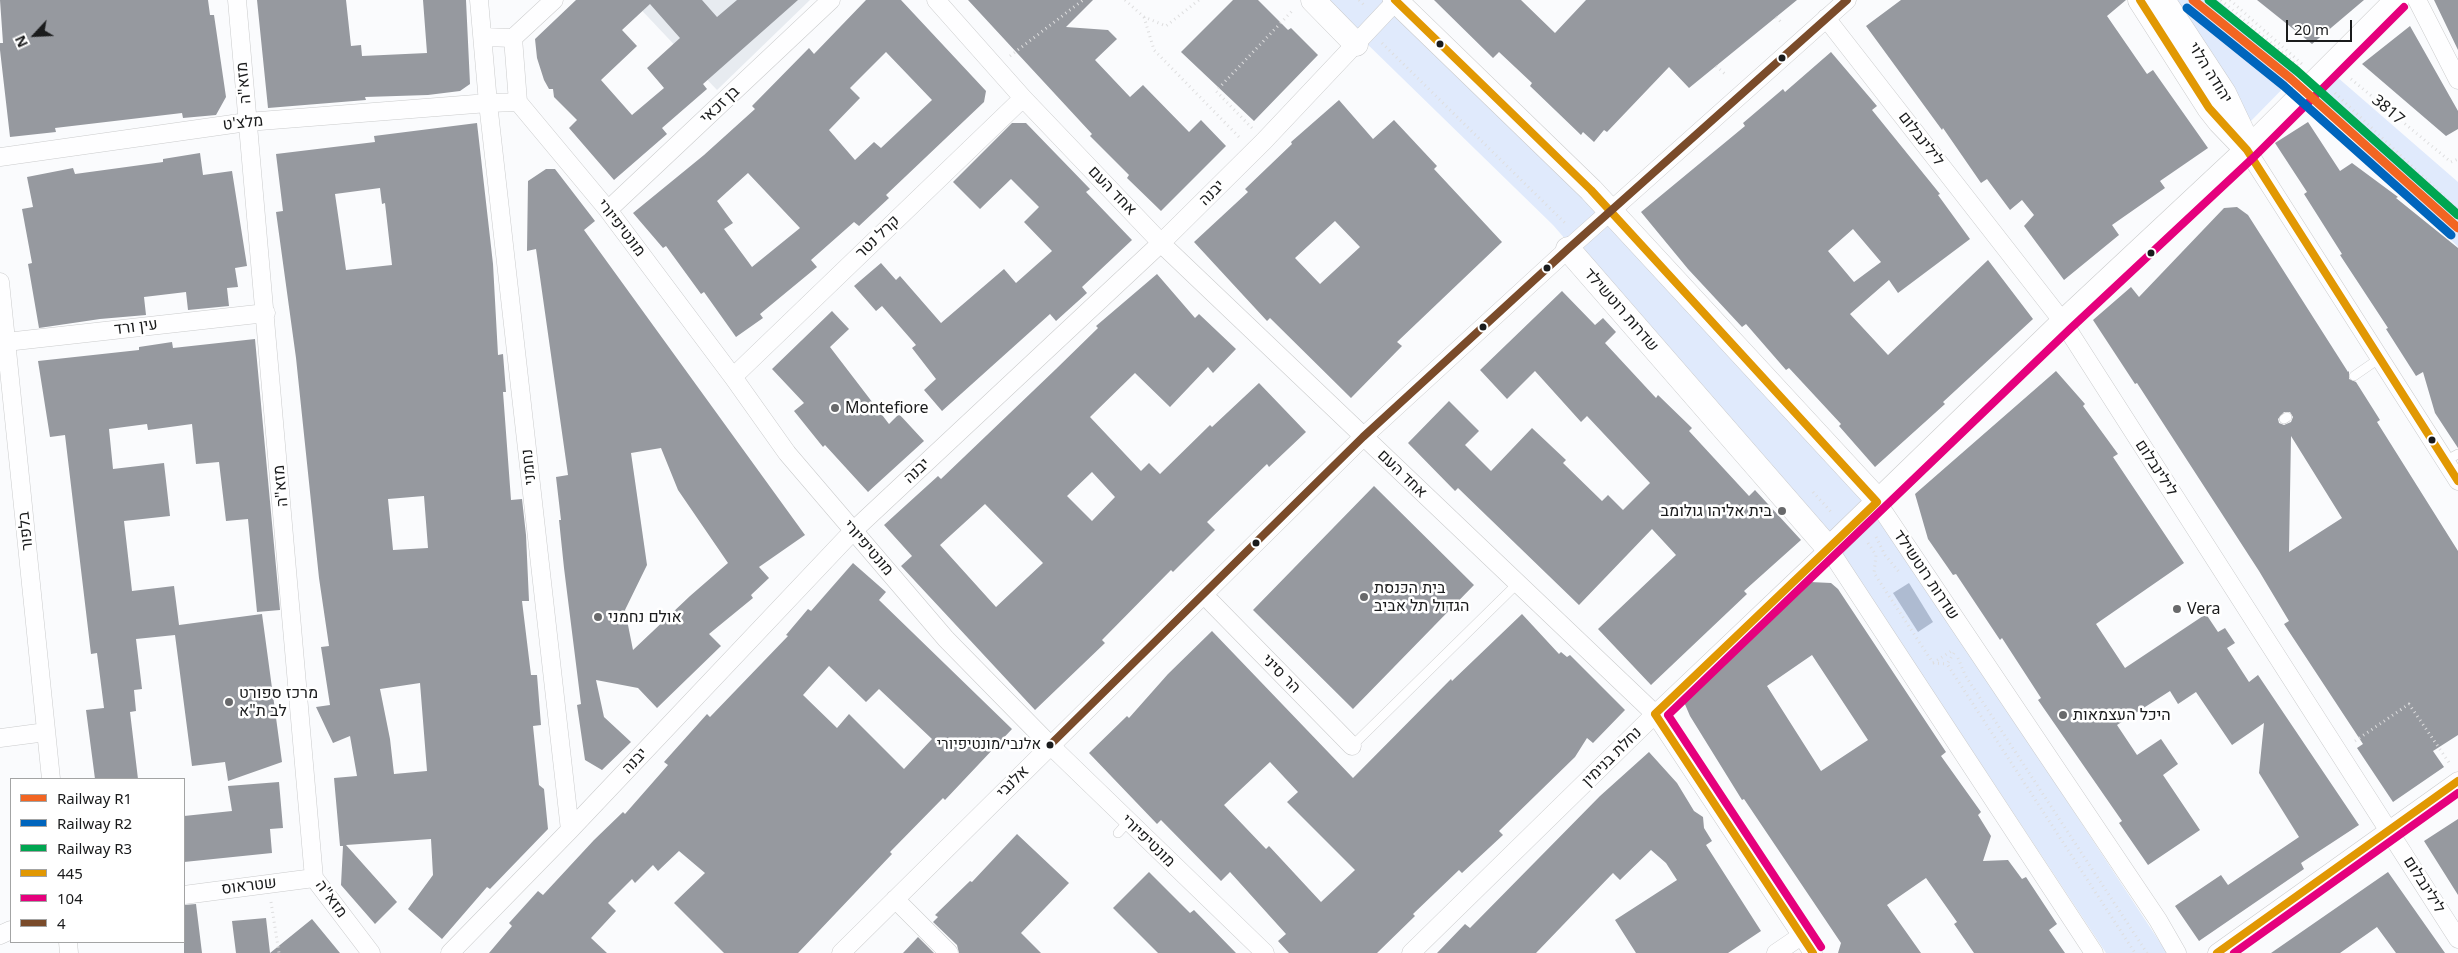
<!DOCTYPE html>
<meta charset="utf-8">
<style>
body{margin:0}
#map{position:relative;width:2458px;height:953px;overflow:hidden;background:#fafbfd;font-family:"Noto Sans",sans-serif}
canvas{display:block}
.legend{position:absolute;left:10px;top:778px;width:175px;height:165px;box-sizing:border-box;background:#fff;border:1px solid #a3a4a4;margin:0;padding:6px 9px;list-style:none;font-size:15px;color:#1a1b1c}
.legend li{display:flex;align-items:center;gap:10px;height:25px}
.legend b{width:25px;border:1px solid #a3a4a4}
.north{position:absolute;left:10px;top:10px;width:50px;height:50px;-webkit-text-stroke:4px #fff;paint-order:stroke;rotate:245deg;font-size:14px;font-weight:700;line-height:20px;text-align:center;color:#1a1b1c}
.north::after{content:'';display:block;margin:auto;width:18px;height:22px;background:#1a1b1c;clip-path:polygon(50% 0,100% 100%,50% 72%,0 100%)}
.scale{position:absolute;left:2286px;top:20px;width:66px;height:22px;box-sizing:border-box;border:2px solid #1a1b1c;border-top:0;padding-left:6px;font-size:15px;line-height:18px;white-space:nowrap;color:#1a1b1c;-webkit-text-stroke:4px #fff;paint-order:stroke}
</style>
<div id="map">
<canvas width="2458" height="953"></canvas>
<ul class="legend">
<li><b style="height:6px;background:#f26522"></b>Railway R1</li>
<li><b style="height:6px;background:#0065bd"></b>Railway R2</li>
<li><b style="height:6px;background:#00a651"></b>Railway R3</li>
<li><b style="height:6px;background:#e19803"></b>445</li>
<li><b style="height:6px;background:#e5007d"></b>104</li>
<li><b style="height:6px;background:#7a4b2a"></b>4</li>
</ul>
<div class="north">N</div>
<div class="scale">20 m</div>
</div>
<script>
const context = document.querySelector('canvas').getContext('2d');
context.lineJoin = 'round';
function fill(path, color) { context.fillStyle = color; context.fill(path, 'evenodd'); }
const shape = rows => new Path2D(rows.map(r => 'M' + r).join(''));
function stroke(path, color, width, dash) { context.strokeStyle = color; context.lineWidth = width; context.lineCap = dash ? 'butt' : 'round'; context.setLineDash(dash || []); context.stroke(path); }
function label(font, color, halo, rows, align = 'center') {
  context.font = font + ' "Noto Sans",Heebo,sans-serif'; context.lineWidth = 5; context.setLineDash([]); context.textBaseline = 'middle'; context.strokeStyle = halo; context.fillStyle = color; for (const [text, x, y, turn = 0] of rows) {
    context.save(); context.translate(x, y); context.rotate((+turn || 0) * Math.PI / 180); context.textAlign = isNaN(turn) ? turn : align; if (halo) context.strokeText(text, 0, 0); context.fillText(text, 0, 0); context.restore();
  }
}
fill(shape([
 [632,0,810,0,717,90]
]), '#e7ebf0');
fill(shape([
 [1322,0,1386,0,1597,202,1862,496,1897,543,2167,953,2106,953,1854,572,1553,225],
 [2169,0,2218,0,2300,71,2249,123],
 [2329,70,2458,182,2458,247,2306,92]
]), '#e0eafc');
fill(shape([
 [1909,583,1933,622,1918,632,1893,593]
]), '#aebbd1');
fill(shape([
 [0,0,208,0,210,15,214,15,226,97,216,115,183,118,182,113,55,128,56,132,10,137,0,50,0,43,3,43],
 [257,0,346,0,351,46,361,45,362,56,427,53,423,0,466,0,470,84,460,91,428,95,365,97,366,100,268,108],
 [576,0,702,0,717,17,737,0,798,0,703,84,707,89,662,128,667,134,614,180,569,128,577,120,554,97,553,89,549,89,544,80,537,58,535,39],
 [650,4,680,38,647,68,664,88,632,115,601,80,637,46,622,30],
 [866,0,901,0,986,91,984,102,886,195,889,198,859,226,854,222,811,260,817,267,760,314,763,318,736,337,704,292,701,294,666,246,663,248,633,213,704,155,755,109,752,106,809,48,814,54],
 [886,52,932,100,881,148,874,142,855,160,829,130,860,98,850,88],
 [748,173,800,228,752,267,724,229,733,223,717,201],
 [968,0,1093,0,1066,27,1108,30,1117,39,1095,60,1130,97,1143,85,1189,132,1201,120,1226,146,1161,211,1127,178,1129,175,1090,136,1092,134],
 [1233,0,1258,0,1288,30,1291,28,1318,55,1254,121,1181,52],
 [1434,0,1521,0,1555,33,1586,0,1797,0,1689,88,1669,67,1607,132,1604,130,1594,142,1583,132,1581,135,1530,86,1532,83,1499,52,1493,58],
 [1901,0,2126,0,2107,16,2147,74,2153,70,2208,148,2160,181,2165,188,2112,225,2119,235,2064,280,2024,226,2034,215,2022,200,2010,210,1987,179,1981,183,1943,128,1942,130,1866,26],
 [2257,0,2364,0,2312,44],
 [2434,0,2458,0,2458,50],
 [2410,26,2458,111,2458,129,2446,136,2362,64],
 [1831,52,1877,106,1872,110,1940,194,1938,195,1970,239,1898,293,1889,280,1850,314,1888,355,1988,260,2033,319,1943,402,1945,404,1875,467,1839,426,1841,424,1789,368,1786,370,1746,324,1742,327,1688,269,1641,212,1745,126,1743,123,1783,89,1785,92],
 [1853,229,1881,262,1854,282,1828,251],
 [1339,100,1373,139,1394,120,1437,166,1434,169,1502,242,1397,342,1402,346,1351,398,1270,318,1267,321,1194,242,1248,192,1245,189,1292,144,1291,142],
 [1335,221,1360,247,1320,284,1295,258],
 [2308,122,2340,171,2352,163,2398,197,2396,198,2458,248,2458,448,2435,413,2423,372,2416,376,2386,329,2388,328,2340,255,2342,254,2304,194,2307,192,2275,143],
 [477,123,493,264,498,355,503,354,506,392,503,392,511,500,522,499,526,535,529,601,522,601,531,675,537,675,541,725,533,726,539,785,544,789,548,829,490,889,487,887,442,939,408,909,433,875,431,839,346,845,397,902,375,924,341,885,343,846,340,846,334,778,357,776,350,736,333,743,316,707,330,705,321,647,329,646,319,578,296,358,276,212,283,211,276,154,375,142,374,136],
 [380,188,382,204,385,203,392,265,346,270,335,194],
 [424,496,428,548,393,550,388,499],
 [420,683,427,771,394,774,390,739,380,689],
 [1012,123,1026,123,1090,189,1086,192,1132,240,1082,287,1087,293,1056,321,1050,314,942,411,924,390,936,379,912,348,916,345,882,306,876,311,854,286,881,263,896,280,900,276,941,323,1004,269,1016,283,1052,251,1024,222,1039,207,1011,179,980,209,953,182],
 [200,153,203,175,232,171,247,266,235,268,238,287,227,288,229,306,188,310,186,292,144,297,146,315,100,319,39,328,28,264,32,263,22,209,33,207,27,177,73,168,75,174,163,162,163,159],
 [546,169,555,169,595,221,584,230,805,535,759,567,769,578,751,595,753,598,709,634,721,646,657,708,638,688,596,680,604,717,631,742,602,770,585,760,577,705,581,704,564,568,559,520,561,520,556,477,568,475,536,249,527,251,528,181],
 [661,448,678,490,728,563,690,596,633,650,625,610,647,565,631,453],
 [2237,207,2248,215,2348,372,2349,371,2349,379,2356,382,2380,420,2377,422,2458,551,2458,735,2433,751,2444,767,2393,802,2357,748,2363,744,2284,624,2289,621,2259,571,2137,383,2135,384,2093,320,2131,287,2139,297,2224,208],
 [2284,412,2290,412,2293,417,2291,422,2284,425,2279,423,2278,419],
 [2291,436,2342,518,2289,552],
 [1157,274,1195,318,1199,314,1236,349,1213,373,1208,367,1170,407,1135,373,1090,417,1141,471,1149,463,1160,474,1210,425,1212,427,1259,383,1306,432,1269,467,1267,464,1207,522,1215,530,1173,572,1171,570,1102,640,1105,643,1035,710,901,566,912,556,884,525,938,476,941,479,1056,369,1098,328,1096,326],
 [1092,472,1115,497,1092,521,1067,496],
 [985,504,1043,563,996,607,940,545],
 [1562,291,1595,325,1603,318,1616,332,1605,343,1656,398,1658,395,1692,428,1689,431,1749,496,1755,490,1801,540,1744,591,1747,594,1651,685,1598,629,1676,555,1652,529,1579,605,1458,488,1455,491,1408,443,1449,401,1479,431,1465,445,1491,471,1532,428,1566,460,1563,463,1602,501,1608,495,1623,510,1650,483,1587,416,1581,422,1535,371,1507,399,1480,370],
 [832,311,849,329,830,347,889,424,899,414,924,441,868,492,825,445,823,447,794,411,804,403,772,369],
 [255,339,280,610,257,612,248,519,226,521,219,462,196,464,192,424,148,430,147,424,109,429,113,469,164,463,170,516,124,521,132,591,174,586,179,625,262,614,282,762,228,781,225,762,192,766,175,635,136,639,142,689,134,690,136,711,130,712,138,779,95,779,86,710,104,708,97,653,91,654,65,435,50,437,38,361,139,350,139,347,172,342,173,348],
 [2056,371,2085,404,2083,406,2118,454,2113,457,2184,563,2096,624,2125,668,2206,614,2218,632,2225,628,2235,643,2227,648,2249,682,2258,675,2359,825,2301,863,2304,869,2199,941,2175,906,2221,875,2228,885,2299,837,2259,773,2264,723,2232,745,2196,692,2178,704,2170,691,2117,725,2137,755,2161,739,2178,764,2163,775,2200,830,2148,865,2119,823,2122,821,2038,700,2041,698,2002,638,2000,640,1956,574,1953,575,1928,539,1915,494],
 [1374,486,1474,585,1353,709,1253,610],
 [853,563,886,592,879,600,1012,729,945,800,943,798,890,852,892,854,798,953,724,953,674,903,705,873,679,851,658,871,653,865,635,883,632,879,608,903,616,911,591,938,607,953,489,953,512,926,509,923,538,891,543,895,594,840,623,812,625,814,668,765,664,762,707,714,710,717,788,636,786,635,808,609,811,611],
 [829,666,866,702,879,689,932,739,904,769,849,714,837,728,803,695],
 [1810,582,1831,583,1838,589,1946,752,1941,756,1981,812,1978,815,1991,836,1983,861,2008,860,2022,879,2026,877,2057,924,2049,930,2065,953,1974,953,1954,924,1957,922,1926,878,1887,905,1921,953,1838,953,1841,943,1744,799,1742,800,1690,716,1684,702],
 [1812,655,1868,740,1821,771,1767,686],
 [1522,614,1559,654,1561,652,1567,657,1570,655,1625,710,1593,743,1587,738,1575,757,1499,831,1503,835,1462,873,1459,870,1413,914,1415,916,1377,953,1289,953,1278,941,1286,934,1230,872,1221,881,1161,820,1157,824,1089,753,1127,716,1129,718,1168,674,1212,631,1353,778,1451,679,1452,681],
 [1270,762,1298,792,1287,802,1355,870,1321,902,1269,846,1266,849,1224,805],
 [1649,752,1677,783,1694,811,1703,817,1704,828,1712,841,1706,845,1761,931,1728,953,1636,953,1615,920,1677,880,1666,863,1651,850,1620,880,1613,873,1536,953,1437,953,1465,924,1470,928,1600,796],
 [279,782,283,828,270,829,272,853,184,862,184,816,232,811,228,786],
 [2458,819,2458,895,2424,841],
 [1017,834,1069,883,1021,933,1041,953,959,953,957,945,933,922,938,917,935,915,970,881,972,882],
 [1149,872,1190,913,1194,910,1236,953,1158,953,1113,908],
 [2388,872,2445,953,2396,953,2377,927,2340,953,2271,953],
 [196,904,202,953,184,953,184,905],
 [266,918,270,953,236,953,232,921],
 [312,919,340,953,270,953],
 [918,937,934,953,903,953]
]), '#96999f');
const lane = shape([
 [2354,376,2380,358],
 [2284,419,2287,417],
 [2445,461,2458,454],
 [1352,746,1517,584],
 [1118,833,1128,822]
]);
const street = shape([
 [237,0,314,878,371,953],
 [479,0,488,103,518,102,513,38],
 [936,0,1023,98,1167,249,1655,714,1813,953],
 [2417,0,2458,80],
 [1826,18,2063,322,2458,939],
 [483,37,513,38],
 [513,38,554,0],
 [518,102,608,210,733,377,787,453,946,639,1050,745,1265,953],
 [2247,150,2458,481],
 [0,157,247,122,488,103,570,830],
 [608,210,831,0],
 [0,282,51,779],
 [6,342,266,313],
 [733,377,1023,98],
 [1877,502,2158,920,2177,953],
 [1211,602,1352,746],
 [0,738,46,732],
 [184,895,314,878],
 [895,899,949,953],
 [0,935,11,930],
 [68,942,69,953],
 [450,953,570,830,853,531,1161,243,1264,141,1397,0],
 [841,953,1363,437,1568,249,1847,0],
 [1411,953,1647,722,1829,549,2094,953],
 [1776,953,1801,936],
 [2217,953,2458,781]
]);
const secondary = shape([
 [1313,0,1356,44],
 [1395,0,1591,190,1872,494,1877,502],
 [2140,0,2209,108,2220,122,2247,150],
 [2163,0,2224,93,2242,131,2246,144],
 [1568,249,1829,549,2063,322,2247,150,2397,0]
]);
stroke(lane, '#cacbcc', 10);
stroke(street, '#cacbcc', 19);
stroke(secondary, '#cacbcc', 25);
stroke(shape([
 [1125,0,1144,17,1166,26,1199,0],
 [1359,0,1366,7],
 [2221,0,2299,67],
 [2230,0,2302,64],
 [1144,17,1154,50,1241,139],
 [1776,17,1783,24],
 [1382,43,1567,225],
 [1010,56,1083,0],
 [1716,66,1725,74],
 [2351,79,2451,162,2458,159],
 [2335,93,2458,210],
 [2331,97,2458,217],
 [1252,128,1216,91,1293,10],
 [1813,492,1832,513],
 [1876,537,1885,555,1900,573],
 [1868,543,1876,555,1874,573,1933,663],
 [1954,653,1947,664,2135,953],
 [1958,658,1965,675,2147,953],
 [1933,663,1953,650],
 [1933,663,1947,664],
 [2355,741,2409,704,2450,764],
 [271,902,279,953]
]), '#dededf', 3, [1, 4]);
stroke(lane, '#fefeff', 9);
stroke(street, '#fefeff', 18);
stroke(secondary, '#fefeff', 24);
stroke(shape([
 [1395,0,1591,190,1877,502,1655,714,1813,953],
 [2140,0,2209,108,2247,150,2458,481],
 [2217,953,2458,781]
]), '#e19803', 8);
stroke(shape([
 [1821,947,1668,715,2070,329,2254,157,2404,7],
 [2234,953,2458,793]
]), '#e5007d', 8);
stroke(shape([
 [1050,745,1363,437,1568,249,1847,0]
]), '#7a4b2a', 8);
stroke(shape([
 [2193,0,2290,78,2458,228]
]), '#f26522', 9);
stroke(shape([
 [2187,8,2284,86,2451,235]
]), '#0065bd', 9);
stroke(shape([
 [2209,0,2297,71,2458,215]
]), '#00a651', 9);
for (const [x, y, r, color] of [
 [1440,44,4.5,"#1a1b1c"],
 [1782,58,4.5,"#1a1b1c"],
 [2151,253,4.5,"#1a1b1c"],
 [1547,268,4.5,"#1a1b1c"],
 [1483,327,4.5,"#1a1b1c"],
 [835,408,5,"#68696b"],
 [2432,440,4.5,"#1a1b1c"],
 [1782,511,5,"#68696b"],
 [1256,543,4.5,"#1a1b1c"],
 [1364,597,5,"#68696b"],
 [2177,609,5,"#68696b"],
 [598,617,5,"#68696b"],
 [229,702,5,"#68696b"],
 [2063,715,5,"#68696b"],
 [1050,745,4.5,"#1a1b1c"]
]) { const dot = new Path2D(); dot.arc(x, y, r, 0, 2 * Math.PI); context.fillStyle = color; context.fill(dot); stroke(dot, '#fff', 2); }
label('15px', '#1a1b1c', '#fff', [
 ["אלנבי/מונטיפיורי",1041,745]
], 'right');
label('16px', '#1a1b1c', '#fff', [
 ["יהודה הלוי",2210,73,58],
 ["מזא\"ה",244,83,-95],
 ["בן זכאי",720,105,-43],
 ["3817",2388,110,40],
 ["מלצ'ט",243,123,-6],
 ["לילינבלום",1921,139,52],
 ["אחד העם",1112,191,46],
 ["יבנה",1212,193,-45],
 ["מונטיפיורי",621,228,52],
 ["קרל נטר",878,237,-44],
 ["שדרות רוטשילד",1621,310,49],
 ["עין ורד",136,327,-7],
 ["נחמני",529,467,-96],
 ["לילינבלום",2156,468,57],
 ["יבנה",917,471,-43],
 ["אחד העם",1402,474,44],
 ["מזא\"ה",281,486,-95],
 ["בלפור",26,531,-96],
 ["מונטיפיורי",868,548,49],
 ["שדרות רוטשילד",1926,575,56],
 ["הר סיני",1281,674,45],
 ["נחלת בנימין",1612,757,-45],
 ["יבנה",635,761,-47],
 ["אלנבי",1013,782,-45],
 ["מונטיפיורי",1148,841,44],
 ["לילינבלום",2424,885,58],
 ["שטראוס",249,886,-7],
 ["מזא\"ה",331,899,54]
]);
label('16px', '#1a1b1c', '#fff', [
 ["Montefiore",845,408],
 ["בית אליהו גולומב",1772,511,"right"],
 ["בית הכנסת",1374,588],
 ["הגדול תל אביב",1374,606],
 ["Vera",2187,609],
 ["אולם נחמני",608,617],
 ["מרכז ספורט",239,693],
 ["לב ת\"א",239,711],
 ["היכל העצמאות",2073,715]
], 'left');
</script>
